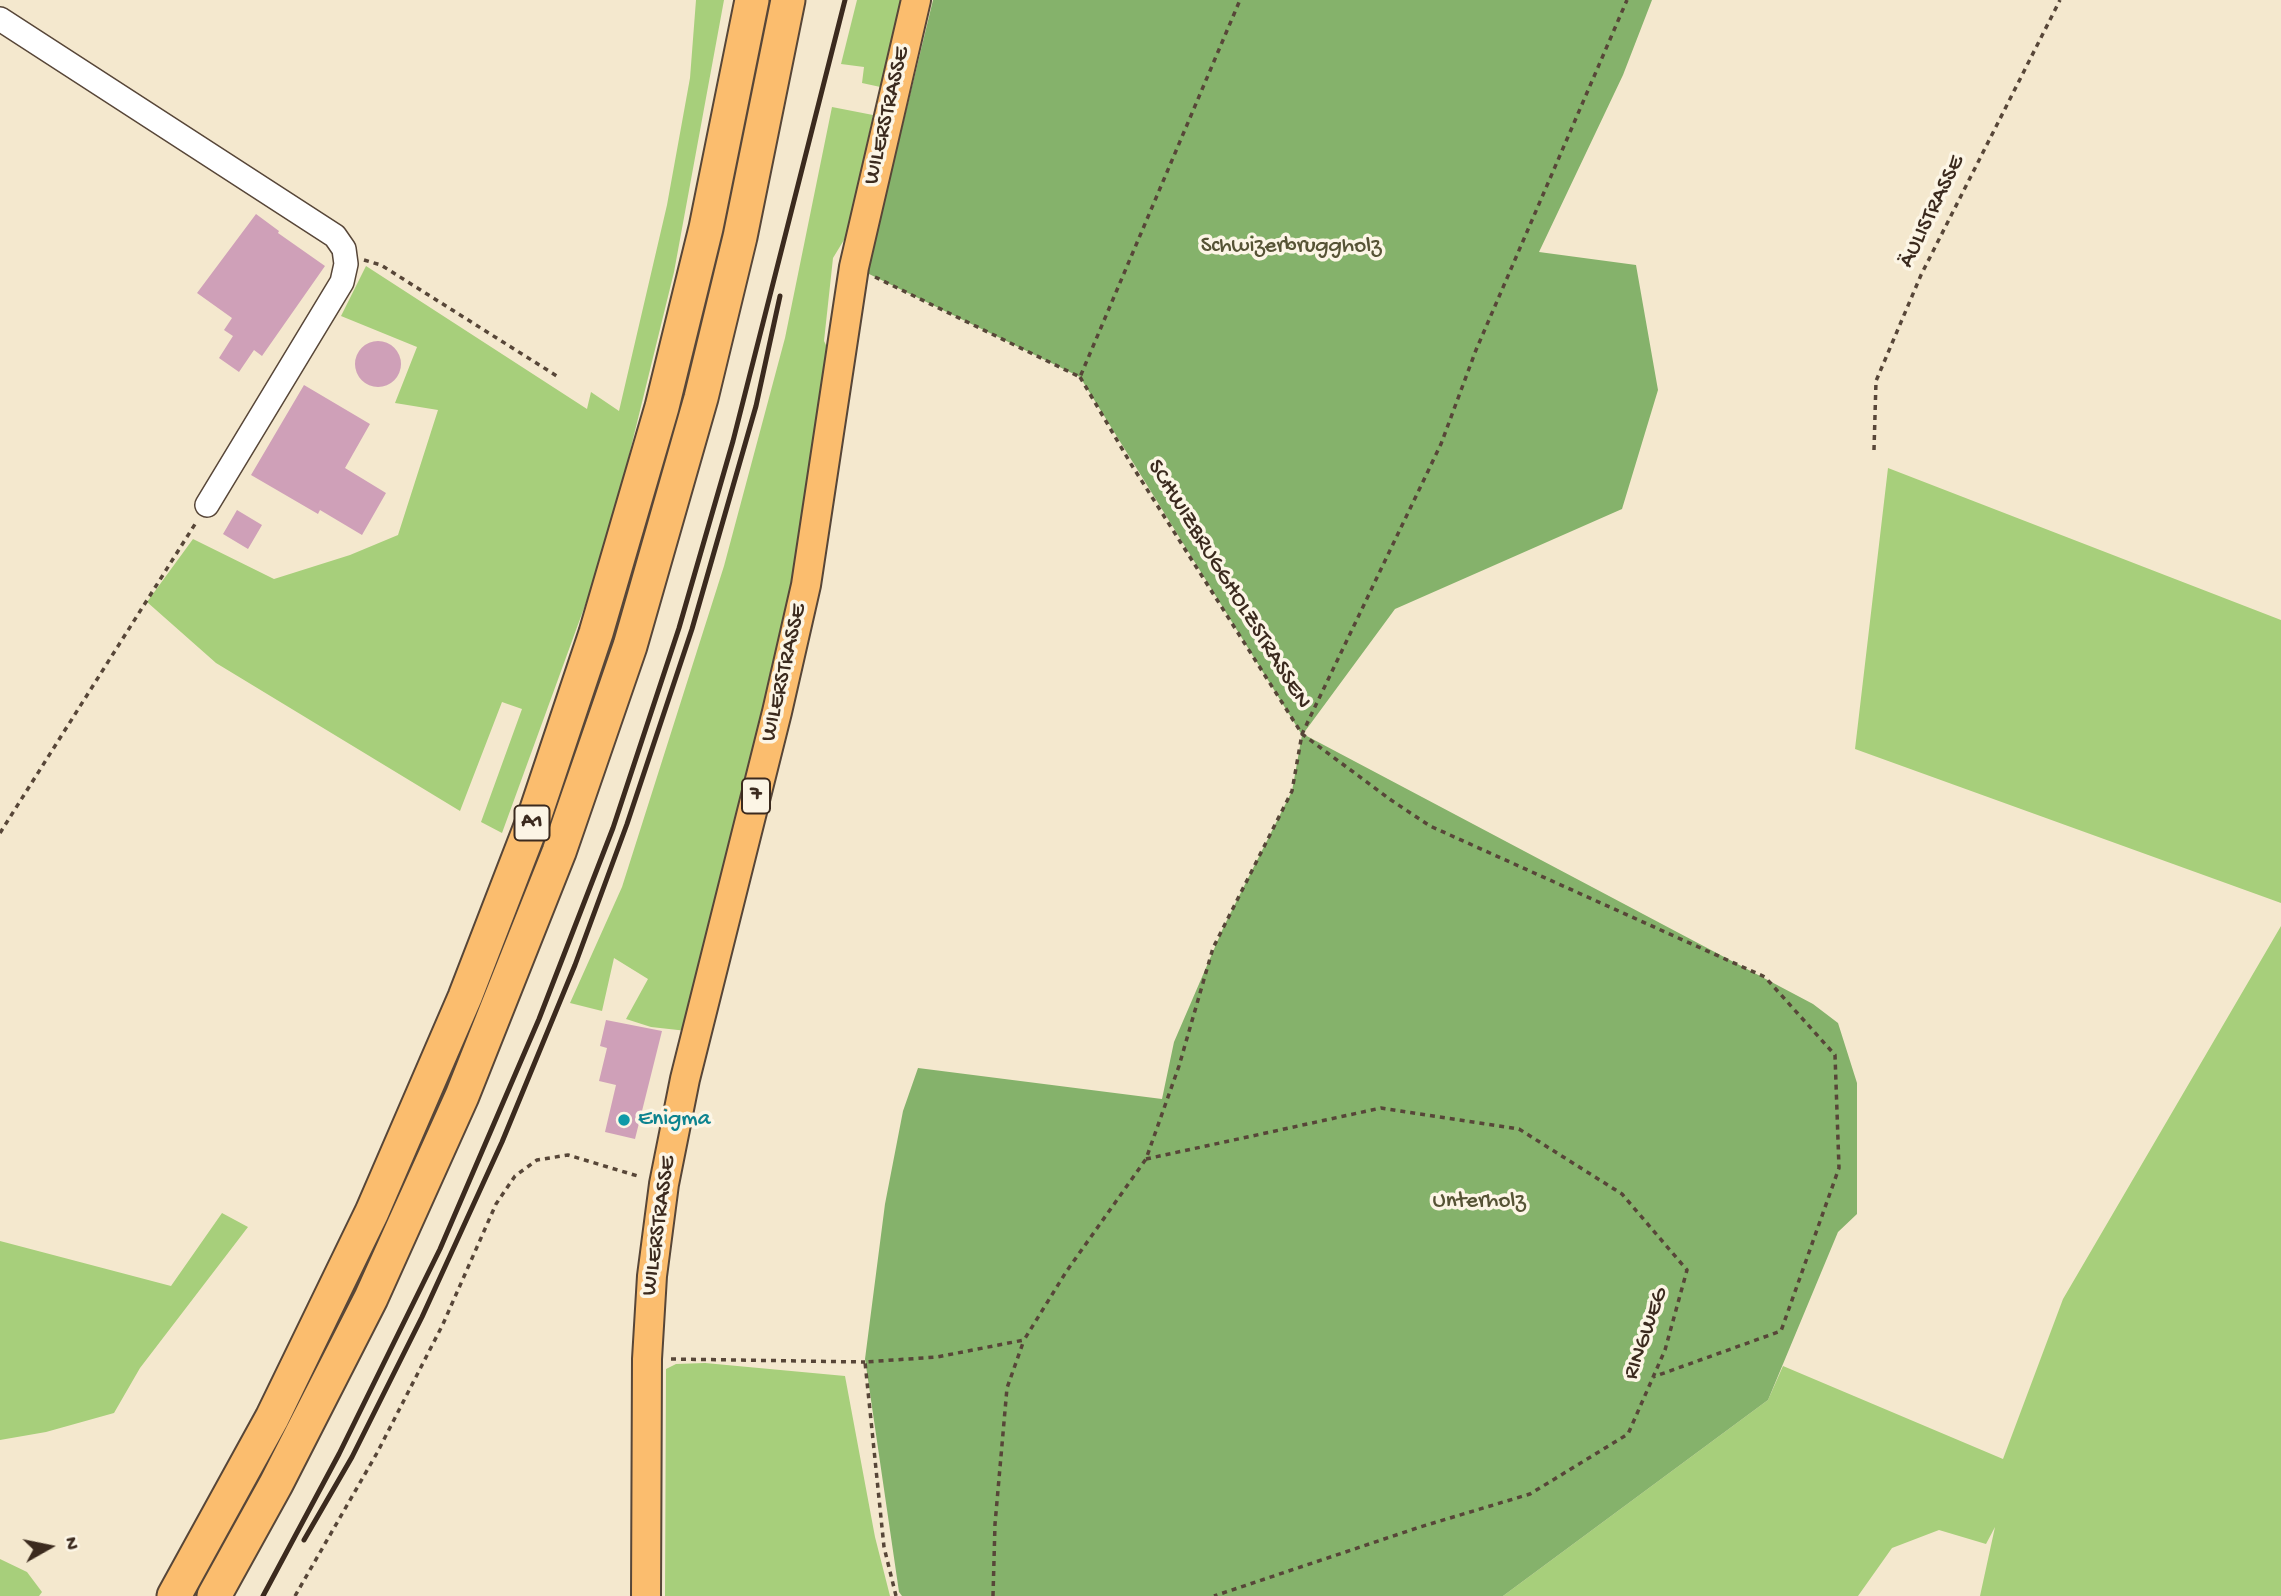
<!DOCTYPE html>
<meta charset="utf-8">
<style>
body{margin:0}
#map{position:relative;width:2281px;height:1596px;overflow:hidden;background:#f4e8ce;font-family:"Gochi Hand",sans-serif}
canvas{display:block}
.north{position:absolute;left:14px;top:1512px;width:70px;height:70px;-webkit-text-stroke:5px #fcf5e5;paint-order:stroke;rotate:81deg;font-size:19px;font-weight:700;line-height:28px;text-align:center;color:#3b2a1e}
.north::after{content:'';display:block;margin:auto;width:24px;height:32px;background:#3b2a1e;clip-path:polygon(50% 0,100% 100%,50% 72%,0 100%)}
</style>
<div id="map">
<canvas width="2281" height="1596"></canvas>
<div class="north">N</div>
</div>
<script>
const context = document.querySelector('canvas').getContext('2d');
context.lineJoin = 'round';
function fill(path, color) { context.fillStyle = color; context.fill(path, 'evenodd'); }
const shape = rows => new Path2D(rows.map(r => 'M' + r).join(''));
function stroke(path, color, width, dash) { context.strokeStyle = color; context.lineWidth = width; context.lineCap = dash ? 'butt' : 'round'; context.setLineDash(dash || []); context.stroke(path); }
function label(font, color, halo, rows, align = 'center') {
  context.font = font + ' "Gochi Hand",sans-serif'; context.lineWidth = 7; context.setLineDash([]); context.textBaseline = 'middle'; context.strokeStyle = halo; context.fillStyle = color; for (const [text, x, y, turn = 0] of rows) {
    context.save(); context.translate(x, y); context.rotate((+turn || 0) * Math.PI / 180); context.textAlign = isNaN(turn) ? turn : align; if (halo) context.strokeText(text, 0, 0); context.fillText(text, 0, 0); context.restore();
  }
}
fill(shape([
 [696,0,724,0,674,272,607,545,502,833,481,822,522,709,502,702,460,811,216,663,147,602,193,539,274,579,350,555,398,535,438,410,395,403,417,347,341,316,366,266,587,409,591,392,619,411,667,205,690,78],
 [857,0,905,0,885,88,862,83,864,67,841,64],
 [832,107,873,115,847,235,833,258,824,341,833,359,793,591,687,1031,651,1027,626,1019,648,979,614,958,602,1011,570,1003,622,887,724,566,785,338],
 [1888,468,2281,620,2281,903,1855,749],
 [2281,926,2281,1596,1980,1596,1995,1527,1986,1544,1939,1530,1892,1548,1858,1596,1503,1596,1768,1400,1783,1366,2003,1459,2063,1299],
 [222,1213,248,1227,140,1368,114,1413,46,1432,0,1440,0,1241,171,1286],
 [705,1363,845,1376,875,1537,890,1596,665,1596,666,1369,676,1364],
 [0,1559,27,1572,42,1592,39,1596,0,1596]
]), '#a7cf7b');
fill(shape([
 [933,0,1652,0,1623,75,1539,252,1636,265,1658,390,1622,509,1395,609,1303,734,1813,1004,1838,1023,1857,1083,1857,1214,1838,1232,1768,1400,1503,1596,902,1596,899,1592,865,1359,885,1204,903,1111,918,1068,1162,1099,1174,1042,1224,926,1292,791,1302,735,1080,377,867,273]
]), '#85b26b');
fill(shape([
 [256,214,279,231,278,233,325,266,262,356,254,350,239,372,219,358,233,336,224,330,232,318,197,293],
 '355 364a23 23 0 1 1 46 0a23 23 0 1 1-46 0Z',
 [304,385,370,424,345,468,386,493,362,535,320,510,318,514,251,475],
 [237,510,262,525,248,549,223,534],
 [606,1020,662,1031,635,1139,605,1132,616,1085,599,1081,607,1048,600,1046]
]), '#cfa0b8');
const minor = shape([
 [0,19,335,236,344,249,346,264,342,282,207,505]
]);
const major = shape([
 [646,1596,647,1359,652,1276,664,1184,685,1079,777,712,806,585,854,267,916,0]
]);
const highway = shape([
 [174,1596,272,1418,372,1212,465,997,533,821,596,633,662,407,706,228,752,0],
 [214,1596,276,1484,371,1298,462,1096,559,852,630,646,701,398,740,237,788,0]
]);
stroke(minor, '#574638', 26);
stroke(major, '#574638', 32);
stroke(highway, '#574638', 37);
stroke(shape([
 [364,260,381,265,560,378],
 [875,277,1080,377,1240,0],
 [1080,377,1131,464,1302,734,1391,800,1430,826,1765,977,1835,1055,1839,1168,1781,1331,1653,1377],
 [1874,450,1876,381,1921,275,2060,0],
 [0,833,197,521],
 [1146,1159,1381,1108,1519,1129,1622,1194,1687,1270,1665,1350,1628,1434,1530,1494,1420,1527,1214,1596],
 [671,1359,865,1362],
 [295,1596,377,1453,443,1324,496,1204,515,1176,537,1160,568,1155,641,1177],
 [896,1596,884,1547,865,1362,937,1357,1024,1340,1066,1272,1146,1159,1179,1066,1213,948,1292,791,1302,734,1441,444,1476,350,1627,0],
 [993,1596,995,1524,1007,1388,1024,1340]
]), '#574638', 3.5, [5, 5]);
stroke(minor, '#fff', 23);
stroke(major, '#fbbd6e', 28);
stroke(highway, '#fbbd6e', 33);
stroke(shape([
 [304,1540,352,1457,422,1317,502,1142,575,965,627,824,692,629,756,406,780,296],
 [263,1596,339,1454,440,1249,539,1019,613,828,679,628,733,441,845,0]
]), '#3b2a1e', 5);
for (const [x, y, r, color] of [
 [624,1120,7,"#0f9aa8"]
]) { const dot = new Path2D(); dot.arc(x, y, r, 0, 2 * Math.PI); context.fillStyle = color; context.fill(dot); stroke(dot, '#fcf5e5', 2.5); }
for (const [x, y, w] of [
 [756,796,28],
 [532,823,35]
]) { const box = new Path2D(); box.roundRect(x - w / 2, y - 17.5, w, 35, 5); context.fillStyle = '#fcf5e5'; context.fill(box); stroke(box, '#3b2a1e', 2); }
label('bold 21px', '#3b2a1e', null, [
 ["7",756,796],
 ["A1",532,823]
]);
label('23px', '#3b2a1e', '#fcf5e5', [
 ["WILERSTRASSE",888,116,-77],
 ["ÄULISTRASSE",1933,212,-64],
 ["SCHWIZBRUGGHOLZSTRASSEN",1228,585,58],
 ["WILERSTRASSE",785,673,-77],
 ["WILERSTRASSE",660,1226,-82],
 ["RINGWEG",1647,1334,-71]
]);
label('23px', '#565335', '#fcf5e5', [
 ["Schwizerbruggholz",1291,247],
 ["Unterholz",1479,1202]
]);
label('23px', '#0d838f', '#fcf5e5', [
 ["Enigma",638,1120]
], 'left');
</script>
